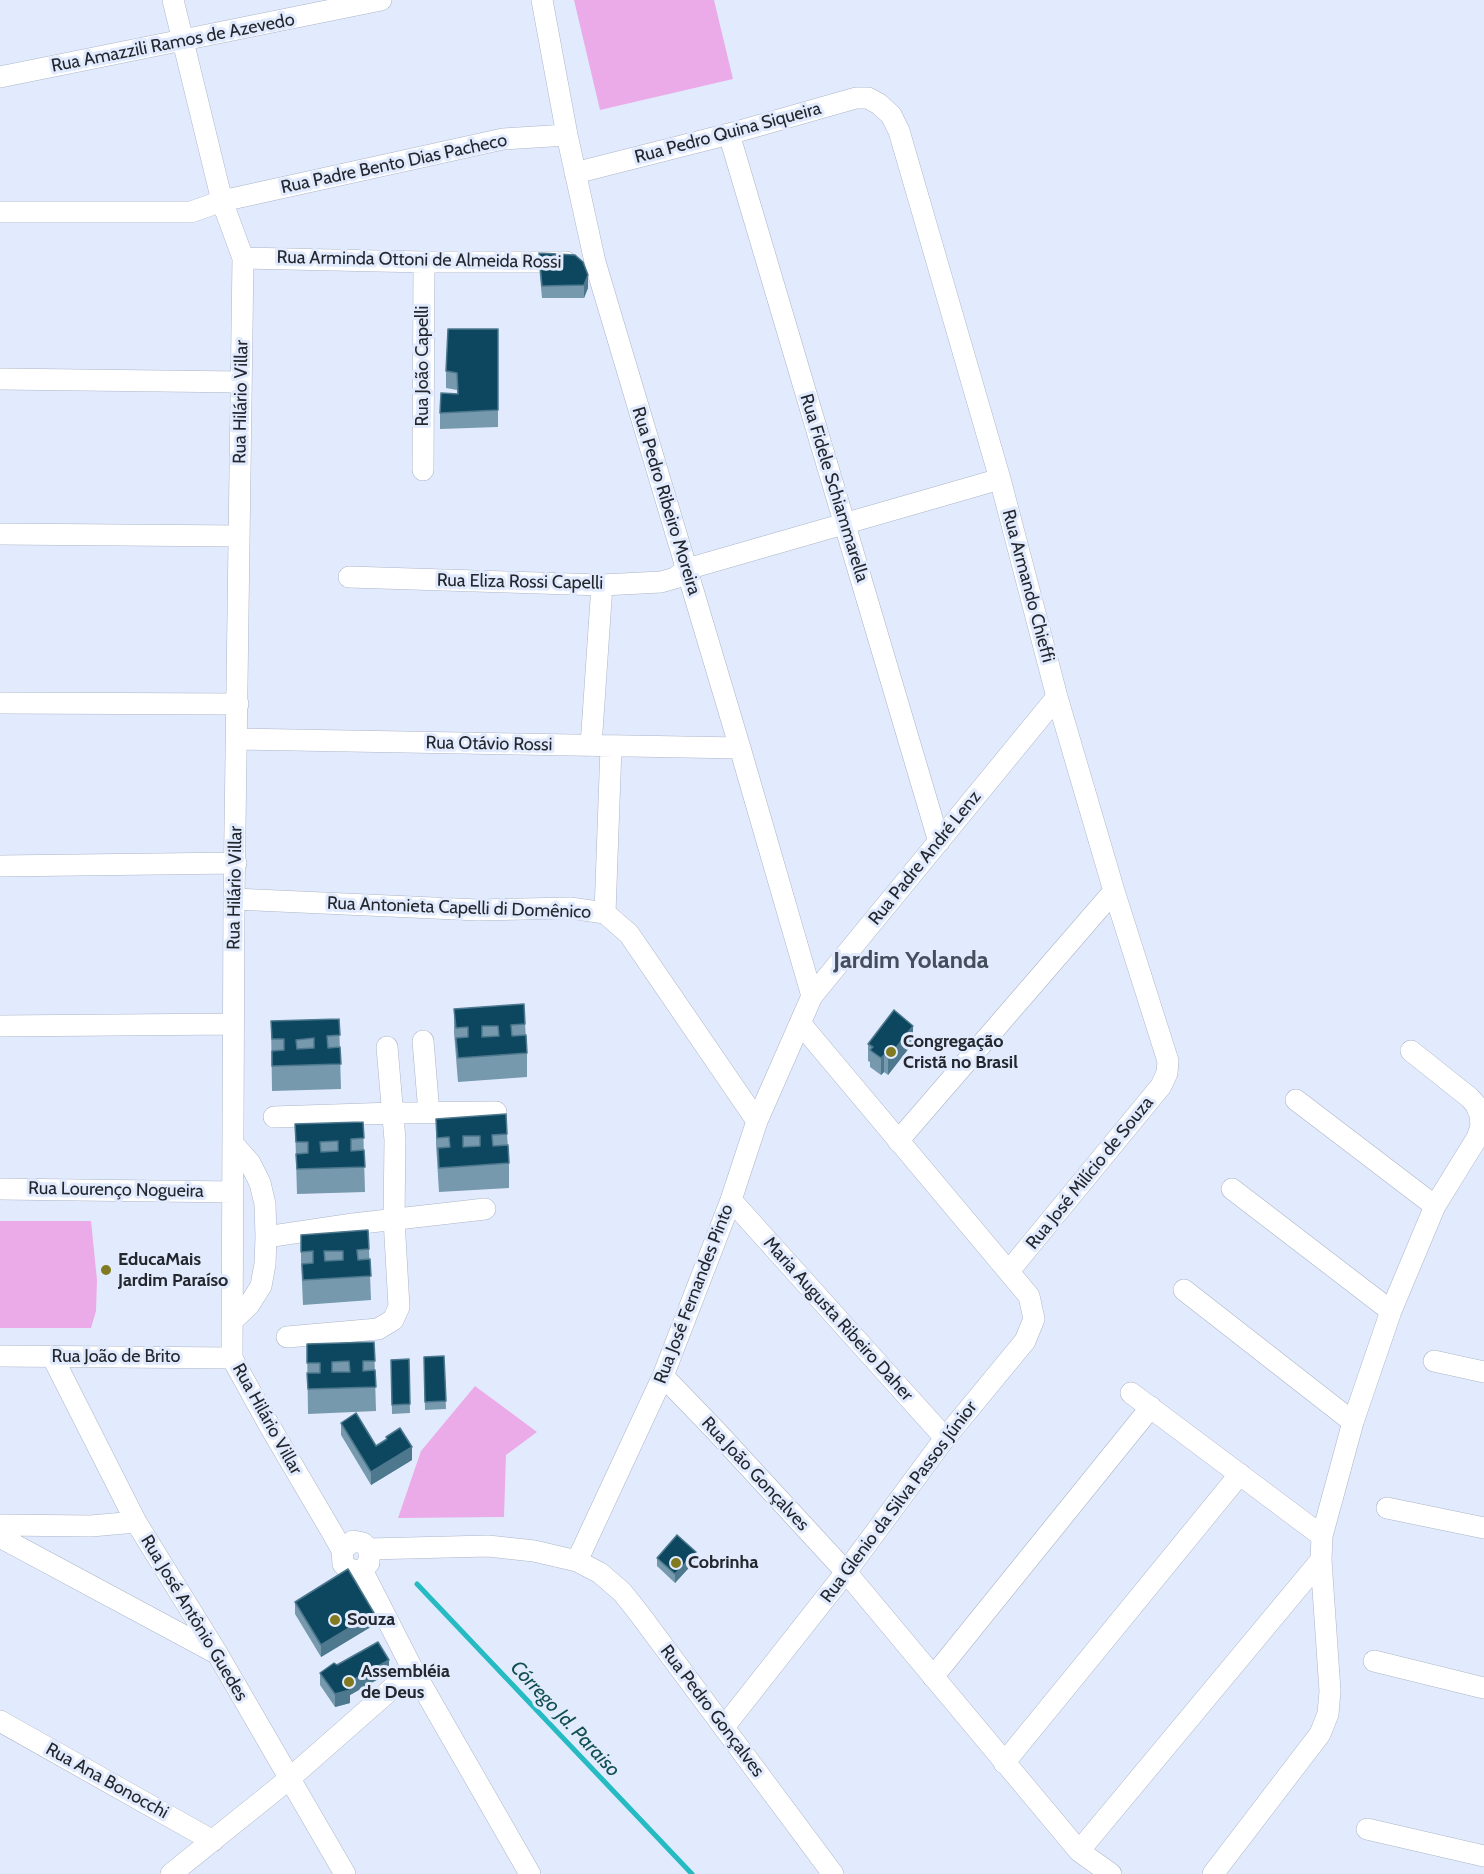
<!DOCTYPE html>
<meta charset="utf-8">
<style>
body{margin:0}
canvas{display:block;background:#e1ebfd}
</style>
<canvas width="1484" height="1874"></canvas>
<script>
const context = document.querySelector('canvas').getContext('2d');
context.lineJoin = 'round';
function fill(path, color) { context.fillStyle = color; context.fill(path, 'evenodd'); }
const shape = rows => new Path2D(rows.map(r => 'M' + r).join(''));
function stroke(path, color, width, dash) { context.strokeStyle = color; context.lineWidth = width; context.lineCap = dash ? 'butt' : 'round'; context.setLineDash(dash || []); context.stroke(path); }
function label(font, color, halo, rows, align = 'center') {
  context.font = font + ' Cabin,sans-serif'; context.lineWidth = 6; context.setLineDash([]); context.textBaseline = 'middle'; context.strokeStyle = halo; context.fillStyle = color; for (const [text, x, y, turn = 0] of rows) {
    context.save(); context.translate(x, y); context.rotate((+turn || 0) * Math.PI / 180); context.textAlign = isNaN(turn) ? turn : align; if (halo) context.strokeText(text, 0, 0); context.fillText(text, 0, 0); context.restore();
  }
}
fill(shape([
 [574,0,714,0,733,79,600,110],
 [0,1221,91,1221,97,1280,96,1311,91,1328,0,1328],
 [475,1386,537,1432,506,1455,504,1517,398,1518,421,1451]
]), '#ebabe9');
stroke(shape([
 [417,1584,692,1874]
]), '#26bbc2', 5);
const minor = shape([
 [173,0,222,201,243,258,234,899,232,1358,269,1425,333,1534,342,1550,343,1564,347,1568,356,1571,362,1570,369,1563,369,1549,363,1543,353,1541,342,1550],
 [542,0,567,135,595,262,740,748,812,996],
 [0,77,381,0],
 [729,134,939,842],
 [575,173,729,134,856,98,868,98,879,104,891,115,899,131,1000,479,1057,697,1114,891,1168,1061,1167,1073,1161,1086,1009,1271],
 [0,212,191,212,222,201,503,139,567,135],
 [243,258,424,262,566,262],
 [0,379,241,382],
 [423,470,424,262],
 [0,534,239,536],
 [349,577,602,585,661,582,675,578,687,569,1000,479],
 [0,703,238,704],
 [237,739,740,748],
 [591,746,602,585],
 [0,866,236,863],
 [234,899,478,910,570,908,605,913,629,934,757,1121],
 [605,913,611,747],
 [0,1026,233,1024],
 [423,1041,429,1113],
 [1296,1100,1435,1206],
 [274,1117,393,1113,496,1112],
 [898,1141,1114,891],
 [0,1189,233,1192],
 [1232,1189,1391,1311],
 [731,1200,945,1438],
 [266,1237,353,1224,485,1209],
 [1184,1290,1353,1422],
 [232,1321,249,1305,261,1286,265,1264,266,1237,265,1204,260,1183,250,1163,234,1145],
 [287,1337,378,1329,393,1320,399,1307,394,1219,395,1140,387,1047],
 [0,1356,232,1358],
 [52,1356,136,1522,217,1653,345,1874],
 [1434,1361,1484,1372],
 [663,1376,716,1431,846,1572,1079,1851,1111,1874],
 [1131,1393,1322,1536],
 [1387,1508,1484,1528],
 [0,1525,91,1526,136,1522],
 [0,1537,216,1653],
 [369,1549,488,1546,534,1551,577,1561,600,1573,622,1592,638,1612,833,1874],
 [577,1561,663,1376,731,1200,757,1121,812,996,1057,697],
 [362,1570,413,1670,530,1874],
 [1374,1661,1484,1688],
 [933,1677,1151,1407],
 [0,1721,213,1841],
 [724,1727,846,1572,945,1438,1025,1341,1034,1319,1029,1296,800,1023],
 [1004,1763,1240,1474],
 [1367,1829,1484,1856],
 [1079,1851,1321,1560],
 [171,1874,289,1779,413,1670],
 [1213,1874,1320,1734,1328,1714,1330,1691,1321,1560,1322,1536,1353,1422,1391,1311,1435,1206,1477,1138,1481,1126,1480,1115,1476,1105,1470,1098,1411,1051]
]);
stroke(minor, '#acb5c7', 22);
stroke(minor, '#fff', 21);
fill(shape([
 [539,253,588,288,584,298,542,298,539,266],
 [498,329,498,427,440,429,440,413,457,394,457,390,446,388,446,371],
 [454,1009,525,1024,527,1053,527,1077,458,1082,454,1033],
 [339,1019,341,1089,272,1091,271,1021],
 [913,1043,888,1075,884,1072,881,1075,870,1067,870,1062,868,1061,868,1044],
 [436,1119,507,1134,509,1163,509,1188,439,1192,436,1144],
 [363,1122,365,1192,297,1194,295,1124],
 [301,1235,369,1249,371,1300,303,1305,301,1260],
 [374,1342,376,1411,308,1414,307,1344],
 [444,1356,446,1409,425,1410,424,1357],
 [409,1359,410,1413,392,1414,391,1360],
 [341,1423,376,1446,386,1440,386,1437,412,1460,371,1485,341,1435],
 [657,1558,696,1560,675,1583,657,1566],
 [295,1602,374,1625,321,1657,295,1614],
 [337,1665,389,1673,350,1695,350,1703,335,1707,320,1685,320,1673]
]), '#7799ae');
fill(shape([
 [588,275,588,288,584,298,584,285],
 [913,1026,913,1043,888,1075,888,1058],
 [884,1055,884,1072,881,1075,881,1058],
 [412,1447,412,1460,371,1485,371,1472],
 [696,1552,696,1560,675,1583,675,1574],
 [374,1613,374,1625,321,1657,321,1645],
 [389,1660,389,1673,350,1695,350,1703,335,1707,335,1694,346,1684]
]), '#4d788e');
const building = shape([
 [539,253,575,255,583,262,588,275,584,285,542,286,539,253],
 [448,329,498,329,498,410,440,413,441,393,458,394,457,373,446,371,448,329],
 [524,1004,525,1024,511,1025,512,1036,526,1035,527,1053,458,1058,456,1038,468,1037,468,1027,456,1028,454,1009,524,1004],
 [482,1026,498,1026,499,1036,482,1037,482,1026],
 [894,1010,913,1026,888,1058,884,1055,881,1058,870,1050,873,1047,868,1044,894,1010],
 [339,1019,340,1035,327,1036,328,1048,340,1047,341,1064,272,1066,272,1051,284,1050,284,1039,272,1039,271,1021,339,1019],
 [314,1038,314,1048,297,1049,296,1040,314,1038],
 [506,1114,507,1134,492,1135,493,1146,508,1145,509,1163,439,1168,438,1148,450,1147,449,1137,437,1138,436,1119,506,1114],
 [463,1136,480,1136,480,1146,463,1147,463,1136],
 [363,1122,364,1138,351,1139,351,1151,364,1150,365,1167,297,1169,296,1154,308,1153,308,1142,296,1142,295,1124,363,1122],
 [338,1141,338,1151,321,1152,320,1142,338,1141],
 [368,1230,369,1249,357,1250,358,1260,370,1259,371,1276,303,1280,302,1264,313,1263,313,1251,301,1252,301,1235,368,1230],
 [324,1251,343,1251,343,1260,325,1261,324,1251],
 [374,1342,375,1361,363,1361,363,1371,375,1370,376,1387,308,1389,307,1373,320,1373,320,1363,307,1363,307,1344,374,1342],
 [349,1361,350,1372,332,1372,332,1362,349,1361],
 [444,1356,446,1401,425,1402,424,1357,444,1356],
 [409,1359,410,1404,392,1405,391,1360,409,1359],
 [356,1413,376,1446,387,1439,386,1437,400,1428,412,1447,371,1472,341,1423,356,1413],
 [677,1535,696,1552,675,1574,657,1558,677,1535],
 [348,1569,374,1613,321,1645,295,1602,348,1569],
 [378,1642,389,1660,346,1684,350,1690,335,1694,320,1673,334,1663,337,1665,378,1642]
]);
fill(building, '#0d475f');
stroke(building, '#4d788e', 1.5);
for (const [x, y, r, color] of [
 [891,1052,6,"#827a20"],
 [106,1270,6,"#827a20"],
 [676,1563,6,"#827a20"],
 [335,1620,6,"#827a20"],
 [349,1682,6,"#827a20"]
]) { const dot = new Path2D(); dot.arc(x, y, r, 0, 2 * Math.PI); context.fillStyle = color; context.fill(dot); stroke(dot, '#e1ebfd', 2); }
label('18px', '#24282e', '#e1ebfd', [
 ["Rua Amazzili Ramos de Azevedo",173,43,-11],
 ["Rua Pedro Quina Siqueira",728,133,-15],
 ["Rua Padre Bento Dias Pacheco",394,164,-12],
 ["Rua Arminda Ottoni de Almeida Rossi",419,260,1],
 ["Rua João Capelli",423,366,-90],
 ["Rua Hilário Villar",241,402,-89],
 ["Rua Fidele Schiammarella",834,488,73],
 ["Rua Pedro Ribeiro Moreira",666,501,73],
 ["Rua Eliza Rossi Capelli",520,582,1],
 ["Rua Armando Chieffi",1028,586,75],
 ["Rua Otávio Rossi",489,744,1],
 ["Rua Padre André Lenz",925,858,-51],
 ["Rua Hilário Villar",235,888,-89],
 ["Rua Antonieta Capelli di Domênico",459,908,2],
 ["Rua José Milício de Souza",1090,1173,-51],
 ["Rua Lourenço Nogueira",116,1190,1],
 ["Rua José Fernandes Pinto",694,1294,-69],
 ["Maria Augusta Ribeiro Daher",838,1319,48],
 ["Rua João de Brito",116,1357],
 ["Rua Hilário Villar",267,1419,61],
 ["Rua João Gonçalves",755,1474,47],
 ["Rua Glenio da Silva Passos Júnior",899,1502,-53],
 ["Rua José Antônio Guedes",194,1618,59],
 ["Rua Pedro Gonçalves",712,1711,53],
 ["Rua Ana Bonocchi",107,1781,29]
]);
label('bold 18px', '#24282e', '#e1ebfd', [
 ["Congregação",903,1042],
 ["Cristã no Brasil",903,1063],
 ["EducaMais",118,1260],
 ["Jardim Paraíso",118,1281],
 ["Cobrinha",688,1563],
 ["Souza",347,1620],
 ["Assembléia",361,1672],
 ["de Deus",361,1693]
], 'left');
label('italic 20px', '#134f52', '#e1ebfd', [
 ["Córrego Jd. Paraiso",565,1719,47]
]);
label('bold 24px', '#464e5d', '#e1ebfd', [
 ["Jardim Yolanda",911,961]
]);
</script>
